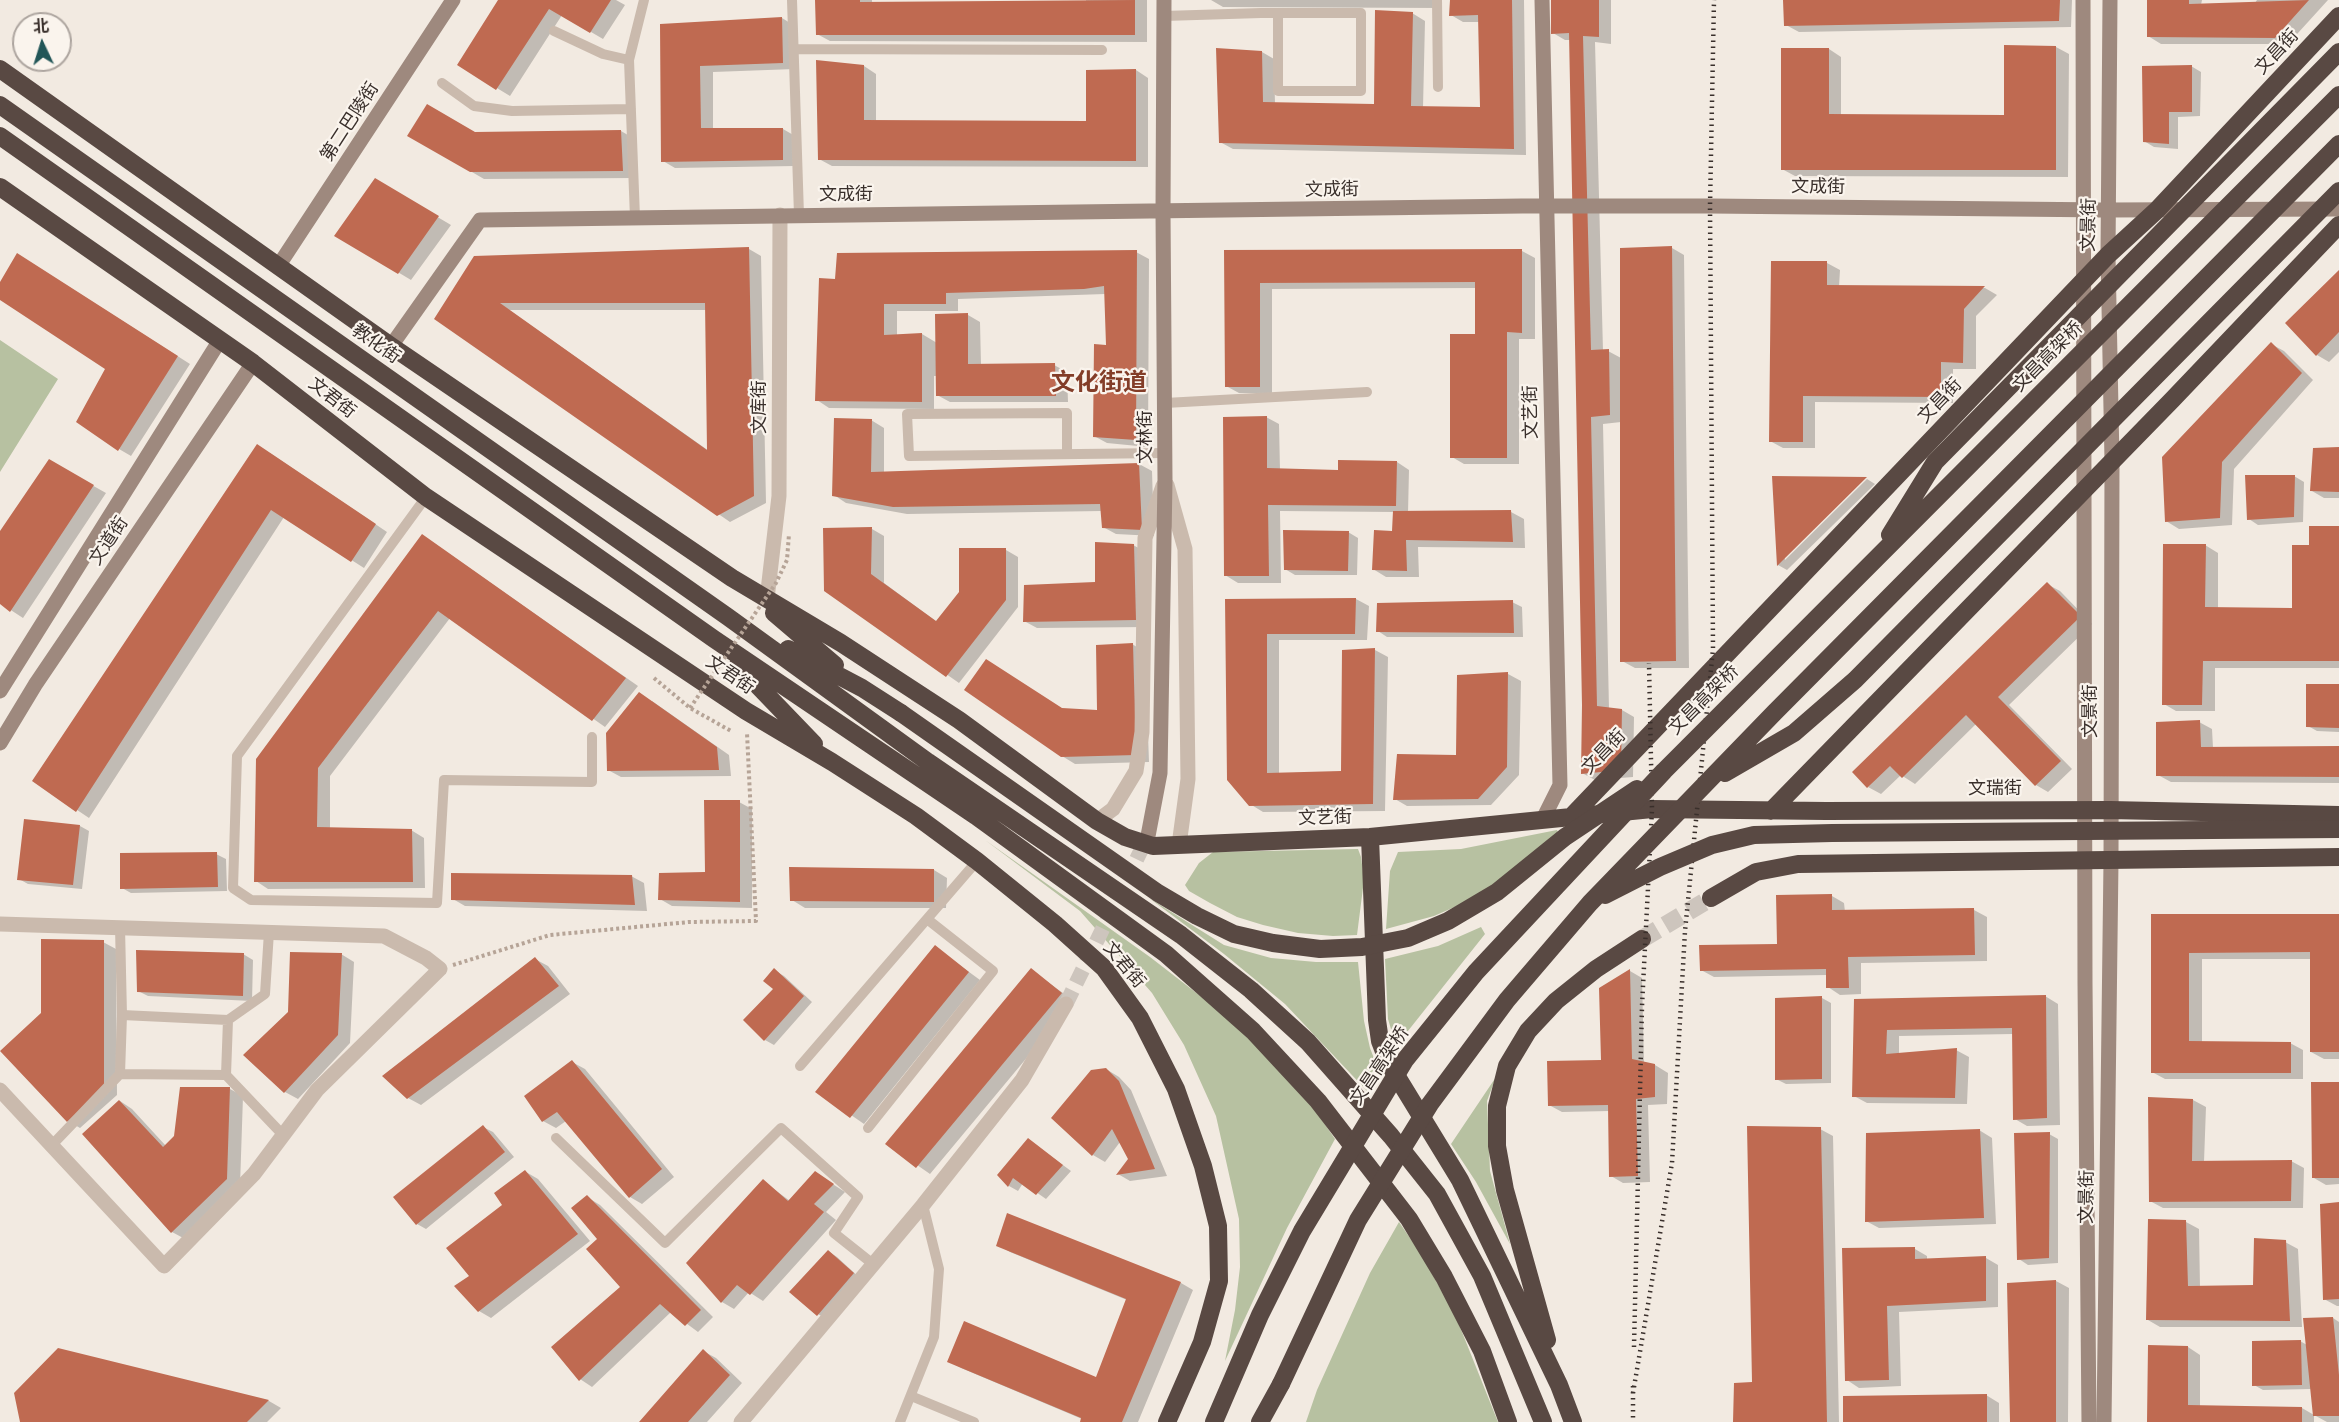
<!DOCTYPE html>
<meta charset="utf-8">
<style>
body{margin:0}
#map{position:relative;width:2339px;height:1422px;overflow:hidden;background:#f2eae1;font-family:"PT Sans","Noto Sans SC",sans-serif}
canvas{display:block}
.north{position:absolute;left:12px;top:12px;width:60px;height:60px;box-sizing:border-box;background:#faf4ed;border:2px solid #ada59f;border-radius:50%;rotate:356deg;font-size:16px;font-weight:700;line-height:24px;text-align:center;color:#392f2b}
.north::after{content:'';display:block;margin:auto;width:21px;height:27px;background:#225658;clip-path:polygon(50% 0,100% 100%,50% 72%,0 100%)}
</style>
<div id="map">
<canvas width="2339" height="1422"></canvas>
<div class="north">北</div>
</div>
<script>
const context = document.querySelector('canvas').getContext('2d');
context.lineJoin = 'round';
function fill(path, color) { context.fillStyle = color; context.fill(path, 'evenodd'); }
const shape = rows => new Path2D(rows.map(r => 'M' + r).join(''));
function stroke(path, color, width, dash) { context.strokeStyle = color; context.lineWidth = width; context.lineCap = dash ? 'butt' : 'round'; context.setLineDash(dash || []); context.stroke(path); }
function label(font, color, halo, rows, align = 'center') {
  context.font = font + ' "PT Sans","Noto Sans SC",sans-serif'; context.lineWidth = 4.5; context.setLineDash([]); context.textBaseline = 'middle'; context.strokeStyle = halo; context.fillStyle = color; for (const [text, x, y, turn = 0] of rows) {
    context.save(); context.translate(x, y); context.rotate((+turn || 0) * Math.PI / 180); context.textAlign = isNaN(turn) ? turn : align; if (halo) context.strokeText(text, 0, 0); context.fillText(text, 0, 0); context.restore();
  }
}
fill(shape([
 [0,340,58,379,0,472],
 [1557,830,1561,840,1473,899,1434,916,1386,929,1390,871,1398,852,1461,849],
 [985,840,1150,957,1221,1012,1271,1060,1313,1107,1335,1139,1287,1228,1225,1361,1235,1310,1240,1267,1239,1219,1216,1116,1184,1045,1152,993,1080,911],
 [1358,849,1361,857,1364,880,1357,935,1333,936,1298,933,1263,925,1237,917,1210,903,1189,891,1185,885,1199,863,1213,852],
 [1149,898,1224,945,1271,958,1316,962,1358,962,1364,1021,1370,1048,1380,1074,1367,1091,1285,1004,1224,954],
 [1481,927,1485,934,1396,1046,1388,1019,1385,959,1438,946],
 [1496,1077,1487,1101,1490,1171,1510,1244,1476,1182,1451,1144],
 [1399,1222,1421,1254,1456,1317,1498,1422,1306,1422,1317,1390,1370,1273]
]), '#b7c1a1');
fill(shape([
 [499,0,616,0,625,5,603,39,562,15,510,96,459,65],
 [816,0,872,0,872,3,1086,3,1086,0,1147,0,1147,42,830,41,817,34],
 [1211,0,1440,0,1440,8,1223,7],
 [1452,0,1524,0,1526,155,1233,149,1220,142,1262,52,1274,59,1275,104,1376,105,1412,13,1425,21,1423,108,1482,108,1480,22,1463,22,1451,15],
 [1552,0,1611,0,1611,44,1595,42,1603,351,1608,351,1621,358,1672,248,1684,255,1689,668,1635,668,1622,661,1621,422,1603,424,1609,709,1622,710,1634,717,1633,777,1595,780,1582,773,1583,705,1571,40,1565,40,1553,33],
 [1785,0,2072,0,2071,27,1799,32,1786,25],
 [2148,0,2202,0,2201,5,2255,3,2257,0,2328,0,2288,44,2161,44,2148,36],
 [782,18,795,26,795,69,713,72,713,129,783,129,795,136,795,166,675,168,663,161,661,26],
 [2005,47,2056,47,2069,54,2068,177,1795,176,1782,169,1829,49,1841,57,1841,116,2005,116],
 [864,66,876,74,876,122,1087,122,1136,70,1148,78,1148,167,832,166,819,159],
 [2191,66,2201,72,2200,116,2178,117,2178,149,2154,147,2144,141],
 [621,131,633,138,635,178,484,179,410,136],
 [375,180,451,225,411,280,336,235],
 [749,249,761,256,766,503,730,522,436,319,475,257],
 [509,310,707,310,709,451],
 [1522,251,1535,258,1535,339,1519,339,1519,464,1464,464,1452,457,1476,336,1476,288,1272,289,1272,393,1239,393,1226,386,1226,252],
 [1136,252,1149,259,1148,447,1107,443,1094,436,1107,347,1105,294,958,299,958,311,897,311,897,336,922,334,937,343,968,315,980,322,981,365,1054,365,1067,372,1068,402,950,402,937,395,937,376,934,376,934,409,829,408,817,400,837,281],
 [30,262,190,364,131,456,119,449,107,368,0,298,0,285],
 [1772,262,1827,263,1840,270,1839,287,1985,288,1997,295,1976,316,1976,369,1953,369,1953,403,1815,402,1815,448,1783,448,1770,441],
 [2339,272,2339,352,2329,362,2317,355],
 [2271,344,2284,351,2313,380,2234,469,2232,525,2179,529,2166,521],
 [1266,417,1279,424,1280,470,1340,472,1397,462,1409,470,1408,513,1511,512,1524,519,1525,548,1418,547,1419,577,1386,577,1373,569,1393,532,1394,512,1280,511,1281,583,1238,583,1225,575],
 [871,420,884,428,884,473,1139,464,1152,471,1154,536,1116,534,1103,527,1102,511,907,514,846,503,834,495],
 [2339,448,2339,498,2324,498,2312,491],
 [270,453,387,532,364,568,284,517,89,818,34,781],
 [49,461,106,493,23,618,0,603,0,533],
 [2294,476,2304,482,2303,522,2258,525,2249,519],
 [1774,478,1785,560,1867,479,1875,484,1787,570,1778,565],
 [2339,527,2339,668,2215,668,2215,711,2176,711,2164,704,2205,545,2218,553,2218,609,2293,609,2310,547],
 [872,529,884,536,884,583,937,622,1006,550,1018,557,1018,607,959,683,826,590],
 [1348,532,1358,538,1357,575,1295,575,1285,569],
 [435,544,638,686,605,727,450,618,330,776,330,829,411,830,424,838,425,888,268,889,256,881],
 [1133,545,1146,552,1148,627,1037,628,1024,621,1096,584],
 [2047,584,2060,591,2092,624,2009,705,2072,769,2048,792,2036,785,1976,724,1915,784,1901,775,1881,794,1868,787],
 [1356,599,1369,606,1367,640,1279,640,1279,774,1342,772,1343,651,1375,650,1388,657,1385,811,1263,812,1250,804,1227,600],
 [1512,602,1522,607,1523,637,1387,637,1378,631],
 [1132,644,1145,652,1149,762,1075,764,1062,756,1063,710,1099,711],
 [1508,674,1521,681,1519,775,1491,805,1407,806,1395,799,1457,757,1459,676],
 [2339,685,2339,732,2317,731,2308,726],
 [652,701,729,755,731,776,621,777,608,770],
 [2199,722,2212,729,2213,748,2339,747,2339,783,2171,782,2158,775],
 [739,802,752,809,752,908,672,906,660,899,706,873],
 [25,820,80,826,89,831,82,889,28,884,19,879],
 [216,854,226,859,227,891,131,893,122,888],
 [934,870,947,878,946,908,805,908,792,900],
 [631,876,644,883,647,911,465,906,453,899],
 [1832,896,1844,903,1845,912,1974,910,1987,917,1987,961,1861,963,1861,994,1840,995,1828,987,1827,975,1714,977,1701,970,1779,945],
 [2152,915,2339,915,2339,1059,2324,1059,2311,1052,2311,959,2202,959,2202,1043,2290,1043,2303,1050,2303,1079,2165,1079,2152,1072],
 [103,942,116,949,117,1095,80,1128,68,1121,43,1014],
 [935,947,980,980,864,1124,818,1092],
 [243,954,253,960,252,1001,148,996,138,991],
 [341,954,354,962,350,1043,298,1099,285,1092,245,1055,290,1012],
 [535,959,548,966,570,994,421,1105,408,1098],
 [774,970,784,976,812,1002,774,1045,765,1040,775,988],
 [1031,970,1074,1001,930,1174,887,1144],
 [1630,971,1642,978,1644,1063,1655,1065,1668,1073,1667,1104,1648,1105,1650,1182,1623,1183,1611,1176,1610,1111,1562,1112,1549,1105,1602,1061],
 [2045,996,2058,1004,2060,1125,2027,1126,2015,1119,2013,1034,1899,1036,1899,1055,1956,1050,1969,1057,1967,1104,1867,1103,1854,1096,1855,1000],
 [1822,998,1831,1003,1831,1083,1786,1084,1776,1079],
 [572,1062,585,1069,674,1177,642,1204,630,1197,566,1121,556,1128,543,1121],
 [1106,1069,1119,1077,1131,1090,1167,1176,1130,1181,1118,1174,1130,1159,1120,1142,1105,1162,1093,1155],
 [2339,1084,2339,1184,2326,1185,2314,1178],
 [181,1089,230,1089,243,1096,240,1186,185,1239,172,1232,84,1134,120,1101,132,1109,166,1146,175,1137],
 [2193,1100,2206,1107,2204,1162,2291,1161,2304,1168,2303,1208,2163,1208,2150,1201],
 [483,1127,493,1132,514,1157,426,1229,417,1224],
 [1820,1129,1833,1136,1839,1422,1734,1422,1754,1383],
 [1979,1130,1992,1138,1996,1224,1879,1228,1866,1221],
 [2049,1134,2058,1139,2058,1263,2028,1265,2019,1259],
 [1029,1140,1071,1171,1046,1199,1023,1183,1018,1191,1009,1186,999,1175],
 [526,1172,538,1179,590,1241,491,1318,479,1311,471,1277,504,1205],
 [763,1181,790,1201,828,1181,845,1192,826,1212,836,1220,763,1301,749,1292,734,1309,722,1302,688,1263],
 [587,1197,600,1205,713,1317,698,1332,671,1312,592,1387,580,1379,622,1287,599,1239],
 [2339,1204,2339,1306,2337,1306,2324,1299],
 [1008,1215,1181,1283,1193,1290,1138,1422,1081,1422,1082,1419,961,1368,948,1361,1097,1379,1127,1300,1010,1252,998,1245],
 [2149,1221,2186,1222,2199,1229,2200,1287,2255,1286,2285,1242,2298,1249,2302,1327,2160,1327,2148,1320],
 [1915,1249,1927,1256,1927,1260,1986,1258,1998,1265,1998,1307,1899,1312,1901,1386,1859,1388,1847,1380],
 [828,1251,837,1257,862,1280,828,1320,818,1314],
 [2056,1281,2069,1288,2068,1422,2011,1422,2009,1285],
 [2333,1318,2339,1322,2339,1422,2327,1422,2314,1415,2314,1422,2149,1422,2188,1347,2200,1355,2200,1407,2302,1408,2314,1415,2311,1389,2263,1390,2254,1385,2300,1341,2307,1345],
 [58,1350,269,1401,281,1408,267,1422,22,1422],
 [703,1351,716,1358,742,1383,707,1422,641,1422],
 [1986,1395,1999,1403,1999,1422,1845,1422]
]), '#0003');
fill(shape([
 [498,0,611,0,590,33,549,9,496,90,457,65],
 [815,0,860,0,860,2,1135,0,1135,35,816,35],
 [1450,0,1512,0,1514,149,1219,143,1216,48,1262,51,1263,102,1374,104,1375,10,1413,12,1411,106,1480,107,1478,15,1449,16],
 [1551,0,1599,0,1599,37,1583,36,1591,350,1609,349,1610,415,1591,417,1597,706,1622,709,1621,770,1581,774,1582,705,1569,33,1551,34],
 [1783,0,2060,0,2059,21,1784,26],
 [2147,0,2189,0,2189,4,2309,0,2275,38,2147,37],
 [782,17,783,63,700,66,701,128,783,128,783,160,661,162,660,24],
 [2004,45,2056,46,2056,170,1781,170,1781,48,1829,48,1829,114,2004,115],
 [816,60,864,65,864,120,1086,121,1086,70,1136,69,1136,161,818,160],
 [2192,65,2192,112,2169,112,2169,144,2143,142,2142,66],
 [427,104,475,132,621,130,623,171,470,172,407,136],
 [375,178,439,216,398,274,334,236],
 [1672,246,1676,661,1620,662,1620,248],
 [749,247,754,496,717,516,434,319,474,256],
 [500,303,705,303,707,450],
 [1522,249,1522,333,1507,332,1507,458,1450,458,1450,334,1475,334,1475,282,1260,283,1260,387,1225,387,1224,250],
 [1137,250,1136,440,1093,437,1094,344,1106,345,1104,286,1084,289,946,293,946,304,884,304,884,335,922,333,922,402,815,401,819,278,835,279,837,253],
 [17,253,178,356,118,451,76,422,105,369,0,300,0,282],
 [1771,261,1827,261,1827,285,1985,286,1964,309,1963,363,1941,362,1941,397,1803,396,1803,442,1769,442],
 [2339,270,2339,332,2316,356,2285,323],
 [968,313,968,364,1055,363,1056,396,936,396,935,314],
 [2271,342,2302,373,2222,462,2220,518,2165,522,2162,457],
 [1267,416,1267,468,1338,470,1338,460,1397,461,1396,506,1268,505,1269,576,1224,576,1223,417],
 [834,418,872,419,871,472,1139,463,1142,530,1102,528,1100,504,893,507,832,496],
 [257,444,376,524,351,562,271,510,76,812,32,781],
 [2339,447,2339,492,2310,491,2313,448],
 [49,459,94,485,10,612,0,604,0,531],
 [2245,475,2295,475,2294,517,2247,520],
 [1772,476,1867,477,1777,566],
 [1511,510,1513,542,1406,540,1407,571,1372,570,1374,530,1392,531,1393,511],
 [2309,526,2339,526,2339,661,2203,661,2202,705,2162,705,2163,544,2206,544,2205,607,2292,608,2292,545,2309,545],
 [872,527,871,574,936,621,959,592,959,548,1006,548,1006,600,946,677,824,591,823,528],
 [1283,530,1349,531,1348,571,1284,570],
 [422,534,626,678,592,721,438,611,318,768,317,827,412,829,413,882,254,882,256,759],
 [1095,542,1134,544,1136,620,1023,622,1024,585,1095,582],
 [2047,582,2081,616,1998,697,2061,761,2035,786,1966,715,1902,778,1890,766,1867,788,1852,772],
 [1356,598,1355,634,1267,634,1267,773,1341,771,1342,650,1375,648,1373,804,1249,806,1227,780,1225,599],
 [1513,600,1514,633,1376,632,1377,603],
 [1133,643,1136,755,1061,757,964,690,986,659,1062,708,1097,710,1096,645],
 [1508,672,1507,767,1478,799,1393,800,1397,754,1456,755,1457,675],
 [2306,684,2339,684,2339,728,2306,727],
 [639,692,717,747,719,770,607,771,606,733],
 [2200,720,2201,747,2339,746,2339,777,2156,776,2156,722],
 [704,800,740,800,740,902,658,900,659,873,705,872],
 [24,819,80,825,73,885,17,880],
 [217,852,218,887,120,889,120,853],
 [789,867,934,869,934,902,790,901],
 [451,873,632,875,635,905,451,900],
 [1832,894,1832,910,1974,908,1975,955,1848,957,1849,988,1826,988,1826,969,1700,971,1699,945,1777,944,1776,895],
 [2151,914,2339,914,2339,1052,2310,1052,2310,952,2189,953,2189,1041,2291,1042,2291,1073,2151,1073],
 [41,939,104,940,104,1088,67,1122,0,1051,41,1013],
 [935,945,969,972,850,1118,815,1092],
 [136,950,244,953,243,996,137,992],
 [290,952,342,953,338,1035,284,1093,243,1055,288,1012],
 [535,957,559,986,407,1099,382,1076],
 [774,968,804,996,764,1041,743,1020,773,989,763,981],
 [1031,968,1062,993,916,1168,885,1144],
 [1630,969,1632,1059,1655,1064,1655,1097,1636,1099,1638,1176,1609,1177,1608,1105,1548,1106,1547,1061,1601,1060,1599,988],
 [2046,995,2047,1118,2013,1120,2012,1028,1887,1030,1886,1054,1957,1048,1955,1098,1852,1097,1854,999],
 [1822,996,1822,1079,1775,1080,1775,998],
 [572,1060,662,1169,629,1198,557,1112,542,1122,524,1096],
 [1106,1068,1119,1081,1155,1169,1116,1175,1128,1159,1112,1129,1092,1156,1051,1118,1091,1070],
 [2311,1082,2339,1082,2339,1178,2312,1178],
 [180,1087,230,1087,227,1179,171,1233,82,1134,119,1100,163,1147,174,1136],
 [2148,1097,2193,1099,2192,1161,2292,1160,2291,1201,2149,1202],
 [483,1125,505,1152,416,1225,393,1197],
 [1747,1126,1821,1127,1827,1422,1733,1422,1734,1383,1752,1382],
 [1980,1129,1984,1218,1865,1222,1866,1133],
 [2050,1132,2049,1258,2017,1260,2014,1133],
 [1028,1138,1063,1165,1036,1195,1013,1178,1008,1187,997,1175],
 [525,1170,578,1234,478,1312,454,1286,469,1276,446,1248,502,1205,494,1193],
 [815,1171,834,1184,814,1204,824,1212,750,1295,737,1285,721,1303,686,1263,763,1179,788,1201],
 [587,1195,701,1310,685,1326,660,1304,579,1381,551,1347,620,1287,586,1249,597,1239,571,1208],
 [2339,1202,2339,1299,2323,1300,2320,1204],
 [1007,1213,1181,1282,1122,1422,1080,1422,1081,1418,947,1362,964,1321,1096,1377,1126,1299,996,1246],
 [2148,1219,2186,1220,2188,1286,2253,1285,2254,1238,2286,1240,2290,1321,2146,1320],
 [1915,1247,1915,1259,1986,1256,1986,1301,1887,1306,1889,1380,1845,1381,1842,1248],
 [828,1250,854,1273,817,1316,789,1292],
 [2056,1280,2056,1422,2010,1422,2007,1283],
 [2333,1317,2339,1375,2339,1416,2313,1416,2303,1318],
 [2301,1340,2302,1385,2252,1386,2252,1341],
 [2148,1345,2188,1346,2188,1405,2302,1407,2302,1422,2147,1422],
 [58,1348,269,1400,247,1422,20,1422,14,1393],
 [703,1349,730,1375,688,1422,639,1422],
 [1987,1394,1987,1422,1843,1422,1843,1396]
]), '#bf6a51');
stroke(shape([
 [1066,1004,1148,836]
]), '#cdc5bd', 15, [15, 8]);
stroke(shape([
 [1642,939,1711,898]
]), '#cdc5bd', 18, [18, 9]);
stroke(shape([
 [654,678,690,708,731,731],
 [453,965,550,935,689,922,756,921,747,733]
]), '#b6a497', 4, [3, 3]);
stroke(shape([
 [792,0,799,215],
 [1437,0,1438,87],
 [1164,16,1261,13,1361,13,1361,91,1278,91,1278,13],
 [554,31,603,54,629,60],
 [794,49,1102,50],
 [442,83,474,106,512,111,631,109],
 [635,218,629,60,644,0],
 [1165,403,1367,392],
 [1067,453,1067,413,907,414,909,456,1165,453],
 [426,497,237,756,233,888,251,900,437,903,444,780,592,782,592,737],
 [120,927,122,1015,228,1020,265,994,269,932],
 [122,1015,120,1074,226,1075,228,1020],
 [800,1066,977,861],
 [226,1075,283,1135],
 [868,1128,993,971,927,919],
 [556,1138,665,1243,781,1128,858,1197,834,1233,873,1264],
 [52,1145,120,1074],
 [911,1396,974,1422],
 [900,1422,934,1337,939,1269,923,1205]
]), '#cabaad', 10);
stroke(shape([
 [1167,485,1185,549,1188,779,1179,845],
 [767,599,779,496,780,215],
 [1097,821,1113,809,1136,771,1142,732,1145,538,1163,486],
 [0,924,384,936,426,958,440,969,317,1090,254,1174,164,1266,0,1090],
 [741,1422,923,1205,1022,1080,1066,1004]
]), '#cabaad', 15);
stroke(shape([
 [1542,0,1560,785,1543,819],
 [2083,0,2085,983,2089,1422],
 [279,265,453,0],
 [391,346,480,220,1522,206,1710,206,2109,210,2339,209],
 [0,691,220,340],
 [0,743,35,685,253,363],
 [1148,836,1160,773,1165,480,1163,212,1164,0],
 [2104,1422,2111,861,2112,461,2108,255,2110,0]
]), '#9e897e', 15);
stroke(shape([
 [0,69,391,346,732,578,841,643,959,720,1097,821,1125,837,1153,846,1370,837,1652,809,1826,811,2110,810,2339,815],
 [0,105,728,617,928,762,1181,935,1251,990,1308,1042,1391,1136,1437,1194,1482,1276,1543,1422],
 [0,136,714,639,976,816,1166,954,1253,1031,1318,1101,1409,1219,1444,1277,1482,1351,1508,1422],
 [0,187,253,363,426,497,746,711,832,762,916,816,977,861,1055,924,1104,968,1140,1018,1176,1089,1203,1166,1218,1226,1219,1281,1202,1342,1167,1422],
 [774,613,835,665],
 [788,649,862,688,901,713],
 [738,665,814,744],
 [1771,811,2172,400,2339,225],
 [1571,817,2108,255,2157,210,2339,16],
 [1370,837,1377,1020,1380,1041,1388,1062,1460,1180,1559,1385,1573,1422],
 [1711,898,1756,872,1798,864,2339,857],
 [1547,1340,1505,1190,1497,1146,1497,1106,1507,1066,1528,1031,1556,1001,1596,969,1642,939],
 [1260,1422,1281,1384]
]), '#594943', 18);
stroke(shape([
 [1634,1347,1642,1006,1652,809,1649,663],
 [1633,1386,1633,1422],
 [1633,1393,1672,1163,1685,931,1713,649,1710,206,1714,0]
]), '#392f2b', 4.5, [1.5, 4.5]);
stroke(shape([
 [690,708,776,583,787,560,789,534]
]), '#b6a497', 4, [3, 3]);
stroke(shape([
 [1890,535,1935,462,2339,52],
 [901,713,1158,893,1197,916,1234,934,1273,943,1320,949,1362,947,1408,938,1448,921,1497,892,1565,837,1637,789],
 [1725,773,1794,733,1855,680,2339,191],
 [1605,895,1660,867,1712,845,1754,835,1832,833,2339,829],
 [1281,1384,1358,1220,1430,1104,1507,1000,1590,903,1774,713,2339,144],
 [1214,1422,1260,1315,1302,1231,1405,1060,1476,972,1664,771,2339,95]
]), '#594943', 18);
label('18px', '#392f2b', '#faf4ed', [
 ["文昌街",2277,52,-47],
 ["第二巴陵街",350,122,-57],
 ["文成街",1818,187,1],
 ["文成街",1332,190,-1],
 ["文成街",846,195],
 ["文景街",2089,225,-89],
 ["教化街",376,344,35],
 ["文昌高架桥",2048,357,-45],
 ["文君街",332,398,38],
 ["文昌街",1940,401,-46],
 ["文库街",760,407,-90],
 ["文艺街",1531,412,-91],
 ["文林街",1146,437,-90],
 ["文道街",109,541,-56],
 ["文君街",730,675,34],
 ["文昌高架桥",1704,700,-45],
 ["文景街",2091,711,-90],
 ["文昌街",1604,752,-46],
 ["文瑞街",1995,789],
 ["文艺街",1325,818,-2],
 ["文君街",1124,965,50],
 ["文昌高架桥",1380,1066,-56],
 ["文景街",2087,1197,-89]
]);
label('bold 24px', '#833d28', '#faf4ed', [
 ["文化街道",1099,383]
]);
</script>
